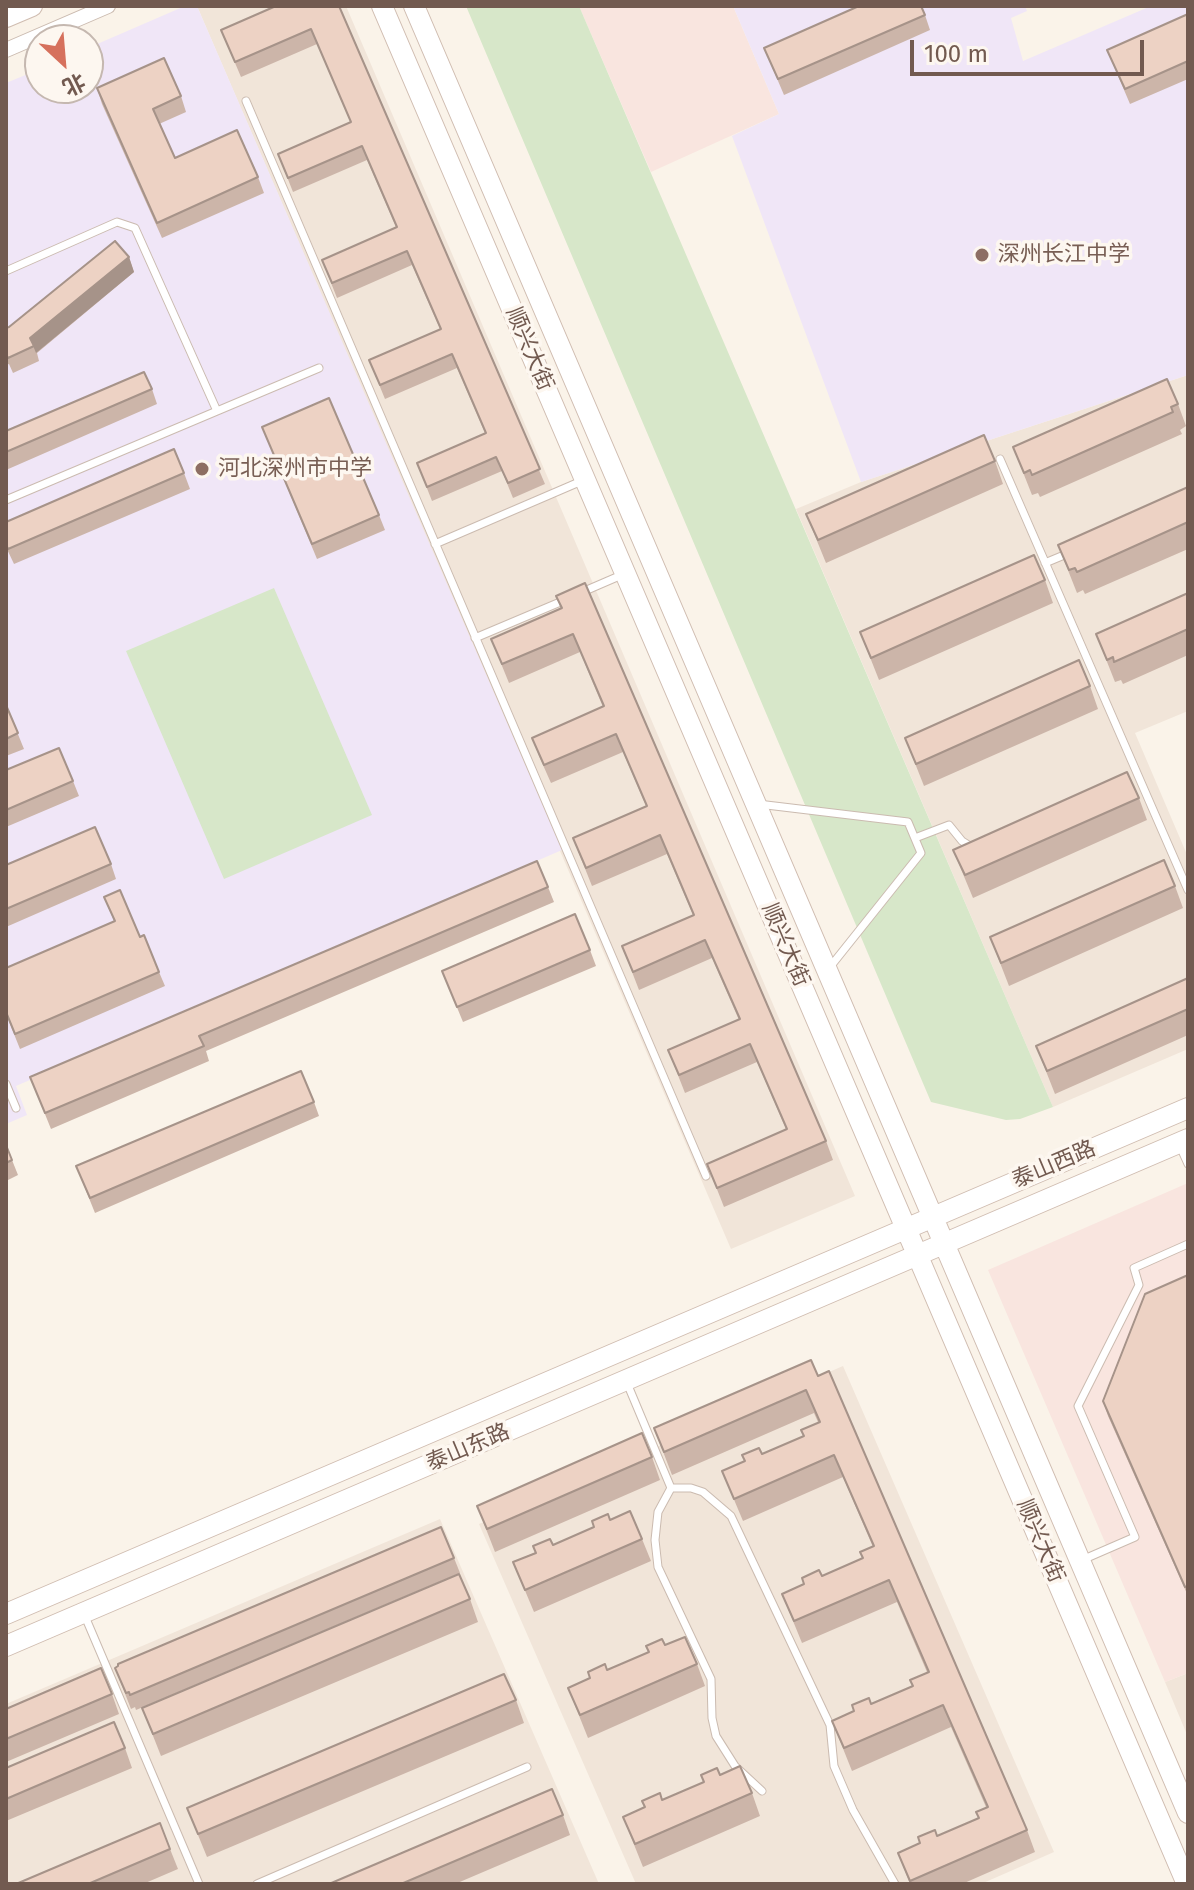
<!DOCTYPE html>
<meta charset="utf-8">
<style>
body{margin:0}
#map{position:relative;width:1194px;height:1890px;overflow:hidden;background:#faf3e9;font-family:"Fira Sans","Noto Sans SC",sans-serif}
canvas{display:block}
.frame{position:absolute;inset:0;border:8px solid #725a50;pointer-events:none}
.north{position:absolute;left:24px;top:24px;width:80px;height:80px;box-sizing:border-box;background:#fdf7f0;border:2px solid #c5b8b0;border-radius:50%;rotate:154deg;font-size:22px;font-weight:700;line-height:32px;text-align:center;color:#725a50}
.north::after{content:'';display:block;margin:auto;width:28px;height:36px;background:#d6715d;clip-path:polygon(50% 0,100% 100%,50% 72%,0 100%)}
.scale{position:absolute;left:910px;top:40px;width:234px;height:36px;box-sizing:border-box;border:4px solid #725a50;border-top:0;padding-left:10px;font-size:24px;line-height:28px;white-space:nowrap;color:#725a50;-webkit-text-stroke:6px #fdf7f0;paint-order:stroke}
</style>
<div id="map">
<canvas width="1194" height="1890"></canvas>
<div class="frame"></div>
<div class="north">北</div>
<div class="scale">100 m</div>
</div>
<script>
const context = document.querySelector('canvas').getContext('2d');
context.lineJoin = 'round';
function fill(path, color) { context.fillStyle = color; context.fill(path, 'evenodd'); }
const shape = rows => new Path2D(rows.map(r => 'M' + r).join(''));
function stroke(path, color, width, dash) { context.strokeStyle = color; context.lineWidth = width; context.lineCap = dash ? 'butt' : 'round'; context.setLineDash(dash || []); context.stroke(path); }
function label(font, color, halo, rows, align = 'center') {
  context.font = font + ' "Fira Sans","Noto Sans SC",sans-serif'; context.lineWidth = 7; context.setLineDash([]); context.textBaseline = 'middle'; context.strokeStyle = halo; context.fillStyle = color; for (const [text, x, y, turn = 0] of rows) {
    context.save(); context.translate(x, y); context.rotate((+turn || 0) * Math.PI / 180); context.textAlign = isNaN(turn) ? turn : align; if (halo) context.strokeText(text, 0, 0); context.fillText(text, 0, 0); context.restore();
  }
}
fill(shape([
 [197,6,346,6,855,1196,731,1249],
 [1188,375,1188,711,1135,733,1188,857,1188,1049,1053,1107,796,509,861,482],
 [843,1366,1054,1852,981,1884,636,1884,479,1524],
 [440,1519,599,1884,6,1884,6,1704],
 [1188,1673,1188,1737,1165,1682]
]), '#f1e5d9');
fill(shape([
 [579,6,733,6,779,114,651,172],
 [1188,1183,1188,1673,1165,1682,988,1270]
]), '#f9e5df');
fill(shape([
 [185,6,197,6,562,850,16,1086,27,1115,6,1124,6,83,40,69,40,88,88,88,88,48],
 [733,6,1025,6,1027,11,1011,18,1023,61,1151,6,1188,6,1188,375,861,482,732,136,779,114]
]), '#f0e6f7');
fill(shape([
 [466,6,579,6,1053,1107,1020,1119,1006,1120,931,1102],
 [274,588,372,815,224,879,126,651]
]), '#d7e7c9');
const service = shape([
 [246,101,706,1176],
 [6,271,117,222,135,228,217,411],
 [1000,459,1188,890],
 [6,500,319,368],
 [435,544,584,480],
 [1045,563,1069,553],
 [580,593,624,574],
 [475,638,565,600],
 [758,804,908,822,921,853,830,967],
 [915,838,949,825,962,841,970,846,974,845],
 [6,1084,16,1108],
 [1179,1144,1188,1164],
 [627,1383,671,1488],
 [1082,1560,1135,1537,1078,1406,1139,1285,1134,1268,1188,1244],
 [84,1614,199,1884],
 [762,1791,735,1766,716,1736,712,1718,711,1679,658,1567,655,1540,658,1512,671,1488,691,1488,703,1492,731,1516,830,1725,834,1766,853,1810,895,1884],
 [257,1884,527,1767]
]);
const minor = shape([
 [6,50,108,6]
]);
const secondary = shape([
 [382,6,1187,1884],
 [414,6,1188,1813],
 [6,17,32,6],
 [6,1614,1188,1108],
 [6,1646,1188,1139]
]);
stroke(service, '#cbbbb0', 9);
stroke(minor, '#cbbbb0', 16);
stroke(secondary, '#d0bdb1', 22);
stroke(service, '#fff', 7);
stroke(minor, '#fff', 14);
stroke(secondary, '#fff', 20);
fill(shape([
 [339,6,545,484,513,498,502,471,432,501,417,463,485,433,457,368,385,399,369,360,440,329,412,265,337,298,322,260,396,227,367,160,293,192,278,154,351,123,317,44,241,77,221,30],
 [1188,14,1188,79,1130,104,1107,50],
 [925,15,930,30,784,95,764,48],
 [97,88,181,96,186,112,159,124,175,158,258,177,264,193,162,238,102,104],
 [129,257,134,272,37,353,39,361,13,373,9,364,6,365,6,328,9,327],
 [152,389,157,404,6,470,6,431],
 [1178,404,1186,426,1180,430,1182,434,1040,497,1038,493,1032,495,1013,447],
 [262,427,379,515,385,530,317,559],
 [995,461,1003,484,826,563,806,514],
 [184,473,190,489,14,564,6,547,6,522],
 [1188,487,1188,549,1085,594,1083,590,1077,593,1058,545],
 [1045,580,1053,603,879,680,860,632],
 [1188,593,1188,655,1123,684,1121,680,1115,682,1096,634],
 [556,596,826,1141,833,1160,724,1207,707,1164,786,1129,757,1062,685,1093,668,1050,739,1020,712,958,639,990,622,946,693,915,667,854,592,886,580,856,573,838,646,806,623,752,551,783,539,756,532,738,603,707,580,652,509,683,491,639,561,609],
 [1090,686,1098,709,924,786,905,738],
 [6,705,24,749,6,756],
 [6,770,73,781,79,796,6,827],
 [1139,798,1147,820,973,898,953,850],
 [111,864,116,879,6,927,6,865],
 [1175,886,1183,908,1009,986,990,937],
 [548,887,554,902,206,1051,209,1061,51,1129,30,1077],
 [104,897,140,937,159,972,165,986,20,1049,6,1014,114,921],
 [590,950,596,966,463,1022,442,971],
 [1188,978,1188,1035,1055,1094,1036,1046],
 [314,1102,319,1116,95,1213,76,1166],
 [6,1145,18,1175,6,1181],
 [1188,1275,1188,1596,1108,1416,1103,1401],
 [811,1360,1027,1830,1035,1852,962,1884,910,1884,898,1853,979,1818,986,1807,951,1727,852,1771,832,1721,913,1686,927,1672,897,1602,802,1643,782,1594,863,1558,873,1547,843,1477,743,1521,722,1471,803,1436,818,1422,814,1413,672,1475,654,1428],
 [652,1457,660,1480,495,1552,477,1506],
 [610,1520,642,1539,651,1561,534,1612,513,1562],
 [454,1558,460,1573,136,1710,135,1707,131,1709,115,1668],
 [470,1599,478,1622,161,1756,142,1708],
 [665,1645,697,1664,705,1686,588,1738,568,1688],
 [112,1694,119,1714,6,1762,6,1709],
 [516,1700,524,1723,207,1857,187,1808],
 [125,1748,132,1768,6,1821,6,1768],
 [720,1775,752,1793,760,1816,643,1867,623,1817],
 [563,1815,570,1835,455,1884,329,1884],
 [170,1849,178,1869,143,1884,16,1884]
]), '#ccb5a9');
fill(shape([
 [129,257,134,272,36,353,30,338]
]), '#a69389');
const building = shape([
 [276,6,339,6,540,469,508,483,496,457,427,487,417,463,486,433,452,354,380,385,369,360,441,329,407,251,332,283,322,260,397,227,362,146,288,178,278,154,351,122,311,29,235,62,221,30,276,6],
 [859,6,921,6,925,15,778,79,764,48,859,6],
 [1188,14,1188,61,1125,89,1107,50,1188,14],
 [164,58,181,96,153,109,175,158,237,130,258,177,157,223,97,88,164,58],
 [115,241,129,257,30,338,34,346,8,358,6,354,6,328,9,327,115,241],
 [144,372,152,389,6,452,6,431,144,372],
 [1167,379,1178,404,1171,407,1173,412,1032,475,1030,470,1024,473,1013,447,1167,379],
 [329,398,379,515,312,544,262,427,329,398],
 [984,435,995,461,818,540,806,514,984,435],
 [174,449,184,473,8,549,6,544,6,522,174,449],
 [1188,487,1188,522,1077,572,1075,568,1069,570,1058,545,1188,487],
 [1034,555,1045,580,871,658,860,632,1034,555],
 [585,583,826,1141,717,1188,707,1164,787,1129,750,1044,679,1075,668,1050,740,1019,705,940,633,972,622,946,694,915,660,835,586,868,573,838,647,806,616,734,544,765,532,738,604,706,573,634,502,664,491,639,562,608,556,596,585,583],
 [1188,593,1188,629,1114,662,1113,657,1107,660,1096,634,1188,593],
 [1079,660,1090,686,916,764,905,738,1079,660],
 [6,705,18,733,6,739,6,705],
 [59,748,73,781,6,810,6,770,59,748],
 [1127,772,1139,798,965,875,953,850,1127,772],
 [95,827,111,864,6,909,6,865,95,827],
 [1164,860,1175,886,1001,963,990,937,1164,860],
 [537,861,548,887,199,1036,204,1046,45,1113,30,1077,537,861],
 [120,890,140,937,144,935,159,972,15,1034,6,1012,6,968,115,921,104,897,120,890],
 [575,914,590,950,457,1007,442,971,575,914],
 [1188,978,1188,1009,1047,1071,1036,1046,1188,978],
 [301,1071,314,1102,90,1198,76,1166,301,1071],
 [6,1145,12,1160,6,1163,6,1145],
 [1188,1275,1188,1586,1185,1587,1103,1401,1145,1294,1188,1275],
 [811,1360,818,1376,829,1371,1027,1830,910,1881,898,1853,920,1843,918,1837,935,1830,937,1836,979,1818,976,1812,988,1807,943,1705,844,1748,832,1721,854,1711,852,1705,869,1698,871,1704,913,1686,910,1680,929,1672,889,1580,794,1621,782,1594,804,1584,802,1578,819,1570,822,1576,863,1558,860,1552,874,1546,834,1455,734,1499,722,1471,745,1461,742,1455,759,1448,762,1454,804,1436,801,1430,820,1422,806,1390,664,1452,654,1428,811,1360],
 [642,1433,652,1457,487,1529,477,1506,642,1433],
 [630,1511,642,1539,525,1590,513,1562,536,1553,533,1546,550,1539,553,1545,594,1527,592,1521,608,1514,610,1520,630,1511],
 [441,1527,454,1558,130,1695,129,1692,126,1693,115,1668,118,1666,118,1664,441,1527],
 [459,1574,470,1599,153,1734,142,1708,459,1574],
 [685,1637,697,1664,580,1715,568,1688,590,1678,588,1672,605,1664,607,1670,649,1652,646,1646,662,1639,665,1645,685,1637],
 [101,1668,112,1694,6,1739,6,1709,101,1668],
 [504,1674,516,1700,198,1834,187,1808,504,1674],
 [114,1722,125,1748,6,1799,6,1768,114,1722],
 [740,1766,752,1793,635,1844,623,1817,645,1807,642,1801,660,1793,662,1800,704,1782,701,1775,717,1768,720,1775,740,1766],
 [552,1789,563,1815,401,1884,329,1884,552,1789],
 [160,1823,170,1849,88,1884,16,1884,160,1823]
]);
fill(building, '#edd2c4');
stroke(building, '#a69389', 2);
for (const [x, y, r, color] of [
 [982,255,8,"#8d6e63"],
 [202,469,8,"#8d6e63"]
]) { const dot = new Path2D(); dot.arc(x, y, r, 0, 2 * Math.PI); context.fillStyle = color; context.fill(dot); stroke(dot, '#fdf7f0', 3); }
label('22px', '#785e54', '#fdf7f0', [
 ["深州长江中学",998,255],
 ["河北深州市中学",218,469]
], 'left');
label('22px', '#725a50', '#fdf7f0', [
 ["顺兴大街",529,349,67],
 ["顺兴大街",785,945,67],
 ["泰山西路",1054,1165,-23],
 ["泰山东路",468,1448,-23],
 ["顺兴大街",1040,1541,67]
]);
</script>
